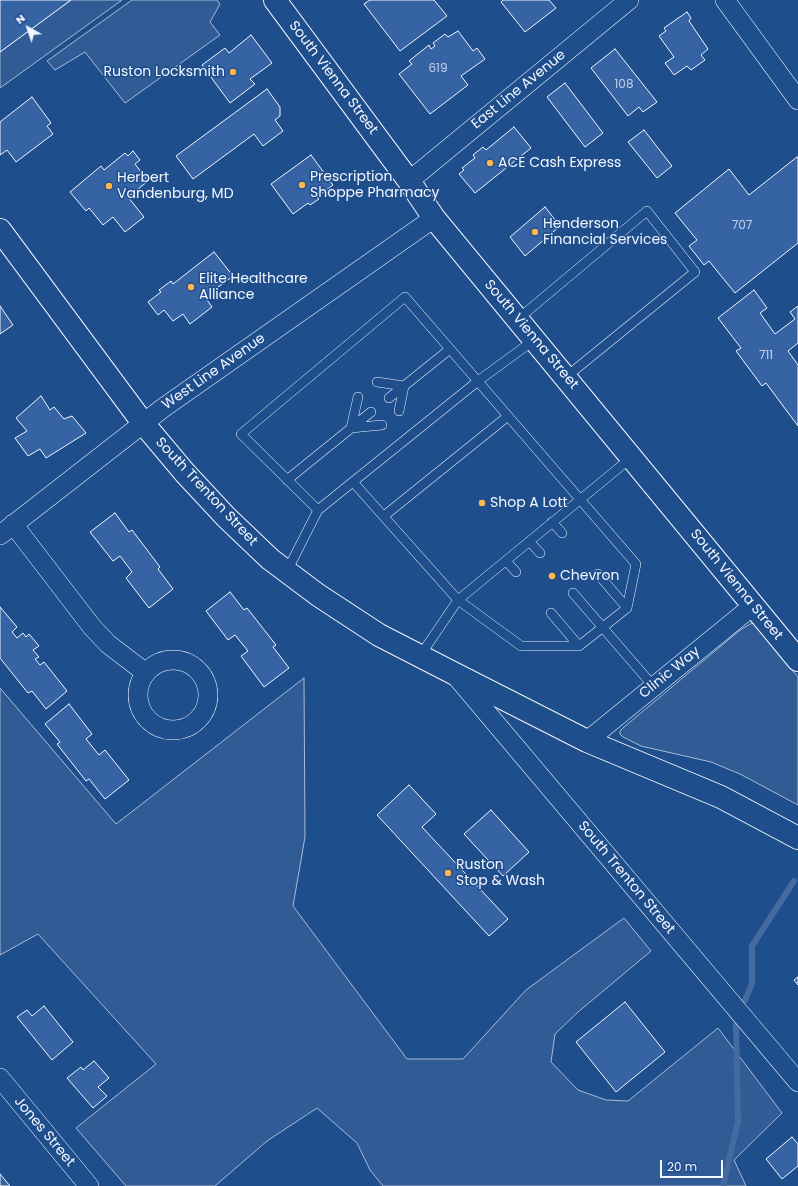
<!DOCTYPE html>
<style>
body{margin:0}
#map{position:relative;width:798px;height:1186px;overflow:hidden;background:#1f4e8c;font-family:Poppins,sans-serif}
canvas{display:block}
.north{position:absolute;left:8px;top:8px;width:40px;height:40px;-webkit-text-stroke:3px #1f4e8c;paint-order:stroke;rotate:320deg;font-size:11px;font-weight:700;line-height:16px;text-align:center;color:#f2f6ff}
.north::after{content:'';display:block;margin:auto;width:14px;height:18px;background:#f2f6ff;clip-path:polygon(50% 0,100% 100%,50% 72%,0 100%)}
.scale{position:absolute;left:660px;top:1160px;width:63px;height:18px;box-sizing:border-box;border:2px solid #f2f6ff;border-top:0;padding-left:5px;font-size:12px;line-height:14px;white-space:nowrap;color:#f2f6ff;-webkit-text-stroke:3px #1f4e8c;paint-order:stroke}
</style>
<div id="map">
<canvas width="798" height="1186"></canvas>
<div class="north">N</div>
<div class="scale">20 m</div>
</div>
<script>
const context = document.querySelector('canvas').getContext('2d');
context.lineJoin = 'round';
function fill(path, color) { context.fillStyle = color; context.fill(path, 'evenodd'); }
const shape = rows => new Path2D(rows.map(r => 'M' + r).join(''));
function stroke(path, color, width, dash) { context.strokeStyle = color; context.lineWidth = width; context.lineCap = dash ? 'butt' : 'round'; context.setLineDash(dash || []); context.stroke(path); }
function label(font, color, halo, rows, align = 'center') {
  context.font = font + ' Poppins,sans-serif'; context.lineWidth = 3; context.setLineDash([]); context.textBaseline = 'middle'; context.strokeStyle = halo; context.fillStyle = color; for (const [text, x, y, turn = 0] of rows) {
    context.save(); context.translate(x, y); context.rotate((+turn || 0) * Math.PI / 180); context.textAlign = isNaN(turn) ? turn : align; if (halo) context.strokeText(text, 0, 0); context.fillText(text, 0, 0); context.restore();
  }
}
const built = shape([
 [71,0,122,0,0,88,0,52,71,0],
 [132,0,217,0,220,4,210,22,220,35,125,103,85,52,55,70,47,61,132,0],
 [754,623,798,677,798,805,740,774,711,762,641,746,623,737,620,734,620,731,624,727,739,631,750,624,754,623],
 [304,678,305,837,293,906,407,1059,463,1059,526,990,624,918,651,951,578,1012,555,1034,551,1062,578,1090,606,1100,628,1101,718,1028,782,1113,734,1160,746,1186,383,1186,370,1170,357,1143,317,1108,267,1141,215,1186,126,1186,76,1128,156,1064,38,934,0,955,0,688,116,824,304,678]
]);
fill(built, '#305b95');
stroke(built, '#a8bbd7', 1);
stroke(shape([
 [745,1000,752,984,752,946,794,881],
 [724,1186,724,1182,738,1121,736,1025]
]), '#446ba0', 6);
const building = shape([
 [0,0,71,0,0,52,0,0],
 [370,0,434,0,447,16,400,51,364,4,370,0],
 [503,0,549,0,556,8,525,32,501,2,503,0],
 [687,12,691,18,689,21,708,49,701,55,705,60,691,70,687,66,674,75,665,63,674,57,659,36,666,31,664,28,687,12],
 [458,31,473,51,477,48,485,59,461,76,468,85,430,114,399,74,412,64,409,61,429,45,431,49,435,46,433,43,445,34,448,37,458,31],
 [251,35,272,63,250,79,255,84,230,103,202,65,225,48,229,53,251,35],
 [615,49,657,102,643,112,639,107,628,116,591,68,615,49],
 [565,83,603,133,585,147,547,97,565,83],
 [267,89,280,107,280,116,275,120,283,131,263,146,254,134,193,179,176,156,267,89],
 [32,97,51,123,47,126,53,134,16,162,7,150,0,155,0,122,32,97],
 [514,127,531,148,475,193,459,174,464,170,462,168,475,158,473,155,483,147,486,150,514,127],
 [644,130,672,166,657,178,628,142,644,130],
 [133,151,140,160,135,164,148,181,128,197,144,217,125,232,113,217,103,225,89,208,86,211,70,192,101,166,104,170,125,153,128,156,133,151],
 [311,155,333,185,317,197,319,199,310,205,308,203,293,214,271,184,311,155],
 [797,157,798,159,798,243,735,293,709,261,704,265,689,246,697,240,675,213,729,169,749,195,797,157],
 [545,207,560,226,525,256,510,237,545,207],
 [214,252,233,276,205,297,212,307,190,324,183,314,173,321,164,310,158,315,148,302,161,292,159,290,171,281,173,284,214,252],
 [754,290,767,308,760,313,775,334,795,319,790,312,798,306,798,343,788,351,798,365,798,426,766,383,762,386,736,351,741,348,718,318,754,290],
 [0,306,13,325,0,334,0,306],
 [41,396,50,410,54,407,64,419,72,416,86,433,46,458,40,449,28,456,15,438,27,431,16,418,41,396],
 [115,513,129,532,132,530,160,567,158,569,173,589,149,608,126,578,132,572,120,556,113,561,90,532,115,513],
 [230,592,244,610,247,608,276,645,273,647,289,668,264,687,241,656,248,651,235,635,228,640,206,611,230,592],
 [0,607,17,627,12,632,17,638,23,633,26,637,29,634,39,646,33,650,39,657,35,659,40,665,44,662,67,691,46,709,32,691,28,693,0,658,0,607],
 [69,704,92,734,86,739,99,755,105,750,129,780,105,799,89,779,86,781,57,744,60,742,45,724,69,704],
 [409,785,436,814,422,827,508,919,489,936,377,815,409,785],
 [491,810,529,852,503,876,464,834,491,810],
 [798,977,798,985,794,980,798,977],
 [625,1002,665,1052,616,1092,576,1042,625,1002],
 [44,1006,73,1042,52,1060,17,1017,27,1010,32,1016,44,1006],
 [94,1061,109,1078,98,1087,107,1096,93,1108,67,1078,81,1067,83,1070,94,1061],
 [792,1137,798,1144,798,1166,782,1179,766,1159,792,1137],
 [0,1174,10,1186,0,1186,0,1174]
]);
fill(building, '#3563a3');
stroke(building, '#f2f6ff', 1);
const service = shape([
 [518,319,647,211,695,272,566,377],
 [377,382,404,386,399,411],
 [358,397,351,428,382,425],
 [389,398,450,349],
 [287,480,371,412],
 [353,482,458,600,632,457],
 [318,510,478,381,534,340],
 [384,516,508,416],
 [552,522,562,533],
 [530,542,540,553],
 [506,561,516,572],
 [287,571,318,510,241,434,405,297,636,564,627,608,579,646,521,646,458,600,420,656],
 [598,574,627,608],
 [573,593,654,687],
 [551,613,579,646]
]);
const minor = shape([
 [725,0,798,100],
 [409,181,629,0],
 [13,524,92,627,108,644,146,673],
 [0,535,163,408,434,218],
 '138 695a35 35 0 1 1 70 0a35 35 0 1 1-70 0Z',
 [455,675,798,1082],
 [587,741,754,605],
 [0,1078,89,1186]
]);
const trunk = shape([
 [275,0,409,181,434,218,798,660],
 [0,230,143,423,185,473,226,517,270,559,318,595,379,635,455,674,587,741,721,797,798,838]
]);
stroke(service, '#f2f6ff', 10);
stroke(minor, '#f2f6ff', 20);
stroke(trunk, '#f2f6ff', 24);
stroke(service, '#1f4e8c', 9);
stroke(minor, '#1f4e8c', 19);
stroke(trunk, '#1f4e8c', 22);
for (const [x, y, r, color] of [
 [233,72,4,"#ffb74d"],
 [490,163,4,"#ffb74d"],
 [302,185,4,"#ffb74d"],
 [109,186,4,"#ffb74d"],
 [535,232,4,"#ffb74d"],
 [191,287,4,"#ffb74d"],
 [482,503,4,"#ffb74d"],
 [552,576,4,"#ffb74d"],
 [448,873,4,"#ffb74d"]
]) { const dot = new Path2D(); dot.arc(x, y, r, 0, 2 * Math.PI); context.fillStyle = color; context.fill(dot); stroke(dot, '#1f4e8c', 1.5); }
label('12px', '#c3d1e8', null, [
 ["619",438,69],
 ["108",624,85],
 ["707",742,226],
 ["711",766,356]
]);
label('14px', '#f2f6ff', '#1f4e8c', [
 ["Ruston Locksmith",225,72,"right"],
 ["ACE Cash Express",498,163],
 ["Prescription",310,177],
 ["Shoppe Pharmacy",310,193],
 ["Herbert",117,178],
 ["Vandenburg, MD",117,194],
 ["Henderson",543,224],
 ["Financial Services",543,240],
 ["Elite Healthcare",199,279],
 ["Alliance",199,295],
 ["Shop A Lott",490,503],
 ["Chevron",560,576],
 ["Ruston",456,865],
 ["Stop & Wash",456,881]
], 'left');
label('14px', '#f2f6ff', '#1f4e8c', [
 ["South Vienna Street",333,78,53],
 ["East Line Avenue",519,90,-39],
 ["South Vienna Street",531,335,50],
 ["West Line Avenue",214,372,-35],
 ["South Trenton Street",206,492,47],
 ["South Vienna Street",736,585,51],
 ["Clinic Way",670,673,-39],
 ["South Trenton Street",626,878,50],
 ["Jones Street",44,1132,50]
]);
</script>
